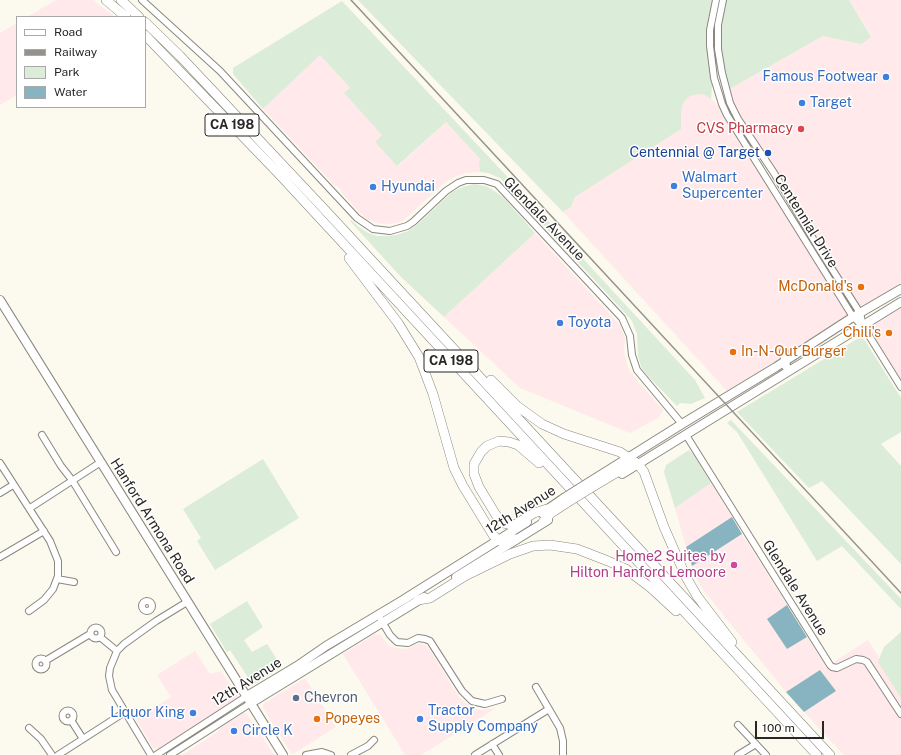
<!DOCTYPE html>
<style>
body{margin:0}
#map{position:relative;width:901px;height:755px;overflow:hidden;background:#fcf9ee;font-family:"Public Sans",sans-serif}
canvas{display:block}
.legend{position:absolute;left:16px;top:16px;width:130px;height:92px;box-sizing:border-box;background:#fff;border:1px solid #a9a9a7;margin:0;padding:5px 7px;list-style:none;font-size:12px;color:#292724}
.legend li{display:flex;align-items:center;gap:8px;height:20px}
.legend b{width:20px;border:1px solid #a9a9a7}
.scale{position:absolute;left:755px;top:721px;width:69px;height:18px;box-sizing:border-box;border:2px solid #292724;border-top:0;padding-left:5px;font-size:12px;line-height:14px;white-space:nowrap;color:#292724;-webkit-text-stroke:3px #fff;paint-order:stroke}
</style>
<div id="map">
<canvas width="901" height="755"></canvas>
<ul class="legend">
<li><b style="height:5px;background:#fff"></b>Road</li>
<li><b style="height:5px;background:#94928b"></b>Railway</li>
<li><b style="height:11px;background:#dbecd9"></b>Park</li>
<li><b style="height:11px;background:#88b4c1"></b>Water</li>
</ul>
<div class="scale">100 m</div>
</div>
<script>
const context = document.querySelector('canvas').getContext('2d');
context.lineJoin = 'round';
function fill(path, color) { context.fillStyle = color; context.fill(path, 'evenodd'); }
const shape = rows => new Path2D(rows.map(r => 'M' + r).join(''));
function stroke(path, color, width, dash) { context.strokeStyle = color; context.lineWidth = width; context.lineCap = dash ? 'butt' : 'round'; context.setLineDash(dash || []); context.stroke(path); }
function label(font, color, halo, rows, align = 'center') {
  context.font = font + ' "Public Sans",sans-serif'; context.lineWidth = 3; context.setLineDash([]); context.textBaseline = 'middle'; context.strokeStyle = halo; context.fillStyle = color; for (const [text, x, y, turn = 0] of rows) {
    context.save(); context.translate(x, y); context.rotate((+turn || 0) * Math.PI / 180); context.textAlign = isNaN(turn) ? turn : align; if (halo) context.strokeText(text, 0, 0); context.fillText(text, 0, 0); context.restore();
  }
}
fill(shape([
 [56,0,93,0,115,17,27,17],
 [849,0,901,0,901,289,860,313,738,119,726,91,823,36,861,43,871,36],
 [17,23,17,95,0,105,0,33],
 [320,55,350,88,344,93,383,135,375,142,398,166,446,122,481,160,479,162,480,172,466,173,454,177,444,183,404,220,396,223,386,224,377,223,367,219,359,212,341,192,341,190,337,186,335,186,263,109],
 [699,94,705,95,711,99,727,115,853,317,829,332,789,352,727,391,563,212,571,207,575,197,680,129,681,113,683,103,690,96],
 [535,233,620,325,625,338,624,351,628,368,639,383,663,410,658,418,630,433,520,388,444,317],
 [901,302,901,387,863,326],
 [711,483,732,517,686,547,675,508],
 [742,534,787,605,767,619,787,649,807,637,826,667,868,640,880,659,879,662,901,698,901,755,844,755,804,712,835,691,821,670,786,692,704,591,696,578,692,566],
 [375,634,381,635,385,641,391,647,396,648,407,649,419,643,425,645,429,649,459,697,464,702,474,708,480,710,496,708,421,755,405,755,343,654],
 [195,651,210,674,221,671,239,698,158,749,153,748,136,719,171,697,157,675],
 [305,678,336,727,293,754,291,753,263,708,264,703],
 [244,713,246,713,262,736,274,755,182,755,219,731,218,729]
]), '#ffe9ea');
fill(shape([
 [358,0,716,0,710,30,706,31,712,85,711,99,705,95,699,94,690,96,683,103,681,113,681,129,575,197,571,207,563,212],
 [723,0,849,0,871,37,861,44,823,36,726,91,722,73,718,25],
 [342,1,502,171,695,380,705,398,691,404,680,403,677,406,647,375,642,369,638,356,637,334,632,321,625,313,500,178,488,173,480,172,479,162,481,160,446,122,397,166,375,142,382,135,344,93,350,88,320,55,263,109,233,74,233,68],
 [474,184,486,186,496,192,504,198,535,233,444,317,400,276,350,221,351,220,359,227,368,233,377,236,388,236,397,235,408,231,417,225,452,192,463,187],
 [862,336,901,398,901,432,881,444,901,466,901,564,822,481,809,488,737,412],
 [731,420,901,599,901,609,842,546,817,561,737,432,727,423],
 [689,450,694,455,711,483,675,508,664,472,666,465],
 [263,459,299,518,215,570,197,541,201,538,183,509],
 [247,601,263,627,244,640,252,652,267,644,282,667,253,685,230,650,227,652,210,624],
 [901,632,901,698,878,662,884,647]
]), '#dbecd9');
fill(shape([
 [732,517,742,534,692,566,686,547],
 [787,605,807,637,787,649,767,619],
 [820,670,836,691,804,712,786,692]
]), '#88b4c1');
const minor = shape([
 [142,0,220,71,357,218,373,229,390,231,407,226,413,222,446,191,458,183,466,180,484,180,497,184,622,318,630,336,632,355,637,370,682,424],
 [716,0,710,30,710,46,714,78,722,104,727,115,853,317,863,326,901,387],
 [723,0,718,25,718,49,722,73,730,103,738,119,774,173,818,247,860,313,863,326],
 [42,435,61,466,72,480,116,552],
 [686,435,830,665,832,667,837,668,856,659,863,660,867,662,901,714],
 [0,463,50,541,58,561,58,576,53,589,44,600,29,611],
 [0,493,13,485],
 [30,508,101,462],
 [0,557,44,531],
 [57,579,74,582],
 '142 606a5 5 0 1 1 10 0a5 5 0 1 1-10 0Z',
 [381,620,390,635,397,642,408,643,418,638,425,639,430,641,462,691,472,701,485,704,502,699],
 '90.5 633a5.5 5.5 0 1 1 11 0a5.5 5.5 0 1 1-11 0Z',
 [100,637,117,651],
 '35.5 664a5.5 5.5 0 1 1 11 0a5.5 5.5 0 1 1-11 0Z',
 [45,661,90,634],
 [536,687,560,728,563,741,563,755],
 '62.5 716a5.5 5.5 0 1 1 11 0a5.5 5.5 0 1 1-11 0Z',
 [71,720,83,739],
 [738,725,766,755],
 [29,728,41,739,52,755],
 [492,744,499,755],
 [58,755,125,712],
 [151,755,112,690,109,676,110,668,117,651,124,644,156,621,187,602],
 [156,755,247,696],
 [170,755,251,703],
 [306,755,322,752,331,755],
 [351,755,368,746,374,740],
 [475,755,549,709],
 [738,755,756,744]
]);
const major = shape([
 [0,300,283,755],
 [784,352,786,366],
 [622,474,901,302],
 [591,481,682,424,776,367,853,317,901,289],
 [542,513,564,498],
 [456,577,548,520],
 [247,696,297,666,326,646,403,600,527,522],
 [251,703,424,597]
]);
const highway = shape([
 [106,0,126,17],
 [121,0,139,17],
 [145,22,180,56,325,210,830,755],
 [145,35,279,174,817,755],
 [349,258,398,323,419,357,433,394,454,468,463,486,493,535,498,540,502,542,516,539],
 [491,380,517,406,542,424,564,434,620,452,638,464,644,472,664,527,686,577,697,596,732,642],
 [539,463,518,445,509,442,499,441,487,446,481,452,474,464,474,474,479,487,496,515,503,523,511,525,516,524,534,513,547,509],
 [594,486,626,467,629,463,629,458],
 [543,522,551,513,568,502],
 [418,600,430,598,465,576,510,554,533,546,550,545,577,549,608,561,626,569,651,588,676,611]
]);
stroke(minor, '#8b887f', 8);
stroke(major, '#8b887f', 10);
stroke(highway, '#8b887f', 10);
stroke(minor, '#fff', 6);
stroke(major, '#fff', 8);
stroke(highway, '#fff', 9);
stroke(shape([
 [351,0,901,593]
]), '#94928b', 1.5);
const majorBridge = shape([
 [564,498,591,481]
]);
const highwayBridge = shape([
 [568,502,594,486]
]);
stroke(majorBridge, '#8b887f', 10, []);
stroke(highwayBridge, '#8b887f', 10, []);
stroke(majorBridge, '#fff', 8);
stroke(highwayBridge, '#fff', 9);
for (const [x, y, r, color] of [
 [886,77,4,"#3f7fe0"],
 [802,103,4,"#3f7fe0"],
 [801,129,4,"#e0444e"],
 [768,153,4,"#1a4fb4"],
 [674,186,4,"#3f7fe0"],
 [373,187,4,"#3f7fe0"],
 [861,287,4,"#e8710a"],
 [560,323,4,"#3f7fe0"],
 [889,333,4,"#e8710a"],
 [733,352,4,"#e8710a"],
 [734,565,4,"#d1479c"],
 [296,698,4,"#5c6f8a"],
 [193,713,4,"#3f7fe0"],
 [317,719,4,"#e8710a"],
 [420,719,4,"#3f7fe0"],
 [234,731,4,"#3f7fe0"]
]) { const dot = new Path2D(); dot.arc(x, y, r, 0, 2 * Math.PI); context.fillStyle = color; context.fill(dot); stroke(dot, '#fff', 1.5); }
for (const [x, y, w] of [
 [232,125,54],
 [451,361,54]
]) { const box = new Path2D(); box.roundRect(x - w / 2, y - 11, w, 22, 3); context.fillStyle = '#fff'; context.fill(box); stroke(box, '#292724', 1); }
label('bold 13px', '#292724', null, [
 ["CA 198",232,125],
 ["CA 198",451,361]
]);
label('14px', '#366cbe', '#fff', [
 ["Famous Footwear",878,77,"right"],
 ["Target",810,103],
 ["Walmart",682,178],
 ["Supercenter",682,194],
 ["Hyundai",381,187],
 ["Toyota",568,323],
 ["Tractor",428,711],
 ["Supply Company",428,727],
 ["Liquor King",185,713,"right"],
 ["Circle K",242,731]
], 'left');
label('14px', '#be3a42', '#fff', [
 ["CVS Pharmacy",793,129]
], 'right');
label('14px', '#164399', '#fff', [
 ["Centennial @ Target",760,153]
], 'right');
label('14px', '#292724', '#fff', [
 ["Glendale Avenue",544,219,46],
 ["Centennial Drive",806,221,58],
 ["12th Avenue",521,510,-32],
 ["Hanford Armona Road",152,521,58],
 ["Glendale Avenue",795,588,58],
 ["12th Avenue",247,682,-32]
]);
label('14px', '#c56008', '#fff', [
 ["McDonald's",853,287],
 ["Chili's",881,333],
 ["In-N-Out Burger",741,352,"left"],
 ["Popeyes",325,719,"left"]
], 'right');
label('14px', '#b23c85', '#fff', [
 ["Home2 Suites by",726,557],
 ["Hilton Hanford Lemoore",726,573]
], 'right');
label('14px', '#4e5e75', '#fff', [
 ["Chevron",304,698]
], 'left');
</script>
